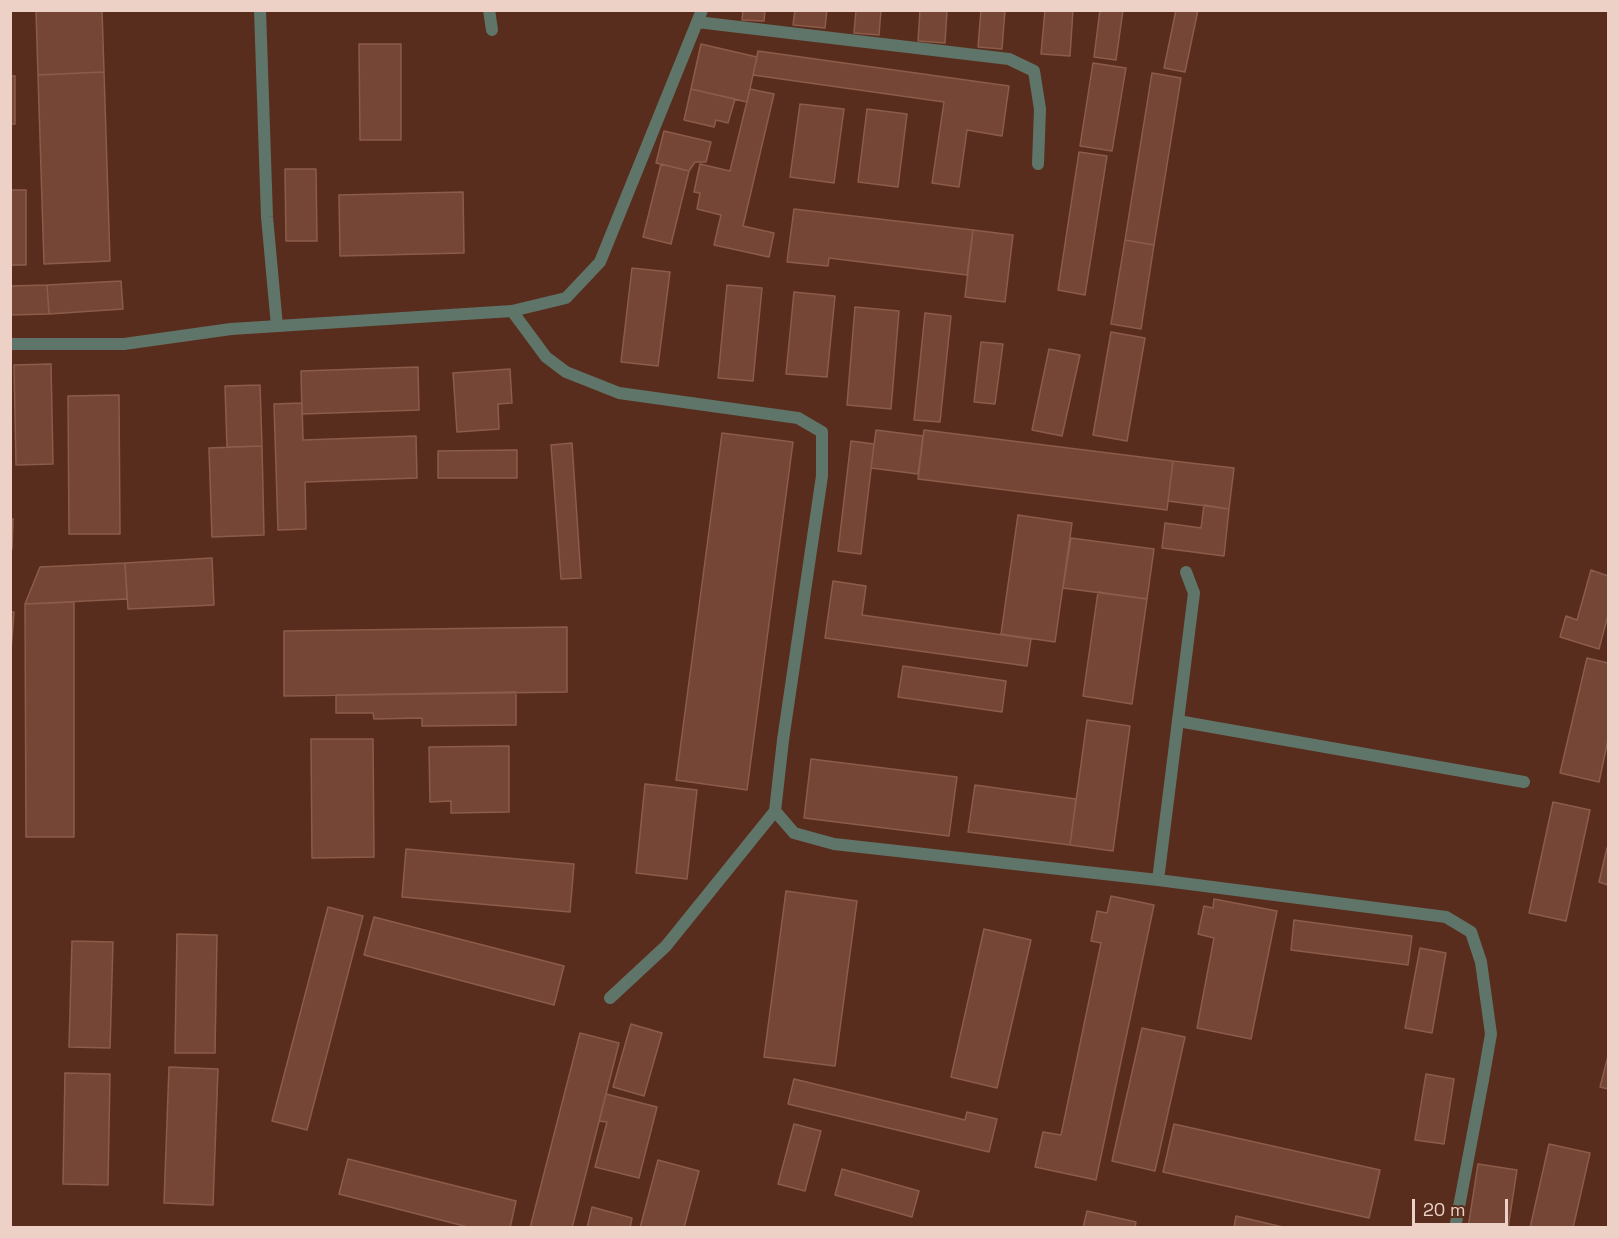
<!DOCTYPE html>
<style>
body{margin:0}
#map{position:relative;width:1619px;height:1238px;overflow:hidden;background:#592d1d;font-family:"Space Grotesk",sans-serif}
canvas{display:block}
.frame{position:absolute;inset:0;border:12px solid #edd1c7;pointer-events:none}
.scale{position:absolute;left:1412px;top:1199px;width:96px;height:27px;box-sizing:border-box;border:3px solid #edd1c7;border-top:0;padding-left:8px;font-size:18px;line-height:21px;white-space:nowrap;color:#edd1c7;-webkit-text-stroke:4px #592d1d;paint-order:stroke}
</style>
<div id="map">
<canvas width="1619" height="1238"></canvas>
<div class="frame"></div>
<div class="scale">20 m</div>
</div>
<script>
const context = document.querySelector('canvas').getContext('2d');
context.lineJoin = 'round';
function fill(path, color) { context.fillStyle = color; context.fill(path, 'evenodd'); }
const shape = rows => new Path2D(rows.map(r => 'M' + r).join(''));
function stroke(path, color, width, dash) { context.strokeStyle = color; context.lineWidth = width; context.lineCap = dash ? 'butt' : 'round'; context.setLineDash(dash || []); context.stroke(path); }
const building = shape([
 [36,10,102,10,104,72,38,75,36,10],
 [743,10,765,10,764,21,742,20,743,10],
 [795,10,827,10,825,28,793,25,795,10],
 [856,10,881,10,879,35,854,33,856,10],
 [920,10,947,10,945,43,918,41,920,10],
 [981,10,1005,10,1002,49,978,47,981,10],
 [1045,10,1073,10,1070,56,1041,54,1045,10],
 [1100,10,1123,10,1116,60,1094,57,1100,10],
 [1176,10,1198,10,1185,72,1164,68,1176,10],
 [359,44,401,44,401,140,360,140,359,44],
 [701,44,757,57,747,102,691,89,701,44],
 [758,51,1009,86,1002,136,967,130,959,187,932,183,944,102,753,75,758,51],
 [1093,63,1126,68,1112,151,1080,146,1093,63],
 [104,72,110,261,44,264,38,75,104,72],
 [1152,73,1181,78,1154,245,1125,240,1152,73],
 [10,76,15,76,15,124,10,124,10,76],
 [691,89,735,99,728,123,716,120,714,127,684,120,691,89],
 [750,89,774,94,743,226,774,233,769,257,714,245,721,215,697,209,700,193,694,192,700,164,730,171,750,89],
 [800,104,844,109,834,183,790,177,800,104],
 [867,109,907,114,898,187,858,182,867,109],
 [664,131,711,142,706,162,695,162,689,171,656,163,664,131],
 [1079,152,1107,156,1085,295,1058,290,1079,152],
 [661,164,689,171,671,244,643,237,661,164],
 [285,169,316,169,317,241,286,241,285,169],
 [10,190,26,190,26,265,10,265,10,190],
 [463,192,464,253,340,256,339,195,463,192],
 [794,209,973,230,967,275,829,258,828,266,787,262,794,209],
 [973,230,1013,235,1005,302,965,297,973,230],
 [1125,240,1154,245,1141,329,1111,324,1125,240],
 [632,268,670,272,658,366,621,362,632,268],
 [121,281,123,309,49,314,47,285,121,281],
 [47,285,49,314,10,315,10,286,47,285],
 [727,285,762,288,753,381,718,378,727,285],
 [794,292,835,296,827,377,786,374,794,292],
 [855,307,899,311,891,409,847,405,855,307],
 [925,313,951,316,940,422,914,420,925,313],
 [1111,332,1145,338,1127,441,1093,435,1111,332],
 [981,342,1003,344,995,404,974,402,981,342],
 [1049,349,1080,355,1062,436,1032,430,1049,349],
 [51,364,53,464,16,465,14,365,51,364],
 [418,367,419,410,302,414,301,371,418,367],
 [510,369,512,403,498,404,499,429,457,432,453,373,510,369],
 [260,385,262,446,227,447,225,386,260,385],
 [119,395,120,534,69,534,68,396,119,395],
 [302,403,303,440,416,436,417,478,305,482,306,529,278,530,274,404,302,403],
 [876,430,923,436,918,474,871,468,876,430],
 [924,430,1173,461,1167,510,918,479,924,430],
 [722,433,793,442,747,790,676,780,722,433],
 [851,441,874,444,861,554,838,551,851,441],
 [572,443,581,578,561,579,551,445,572,443],
 [262,446,264,535,212,537,209,448,262,446],
 [517,450,517,478,438,478,438,451,517,450],
 [1173,461,1234,468,1229,509,1168,501,1173,461],
 [1204,505,1229,509,1224,556,1162,548,1165,523,1201,528,1204,505],
 [1018,515,1072,523,1055,642,1001,634,1018,515],
 [10,519,13,519,12,549,10,549,10,519],
 [1071,538,1154,549,1147,599,1063,588,1071,538],
 [212,558,214,605,128,609,125,563,212,558],
 [125,563,127,599,25,604,40,567,125,563],
 [1591,570,1608,576,1608,615,1599,649,1560,637,1566,616,1577,620,1591,570],
 [833,581,866,586,862,615,1031,639,1027,666,825,638,833,581],
 [1098,592,1147,599,1132,704,1083,696,1098,592],
 [74,602,74,837,26,837,25,604,74,602],
 [10,612,14,612,11,651,10,651,10,612],
 [567,627,567,692,284,696,284,631,567,627],
 [1587,658,1608,663,1608,740,1599,782,1560,773,1587,658],
 [903,666,1006,681,1002,712,898,697,903,666],
 [516,692,516,725,422,726,422,718,374,719,373,713,336,713,336,695,516,692],
 [1087,720,1130,726,1113,851,1070,845,1087,720],
 [311,739,373,739,374,857,312,858,311,739],
 [509,746,509,812,451,813,451,801,430,802,429,747,509,746],
 [811,759,957,777,949,836,804,818,811,759],
 [645,784,697,790,687,879,636,873,645,784],
 [975,785,1076,799,1070,845,968,832,975,785],
 [1553,802,1590,810,1566,921,1529,913,1553,802],
 [1607,848,1608,848,1608,885,1599,882,1607,848],
 [406,849,574,864,570,912,402,897,406,849],
 [786,891,857,901,835,1066,764,1057,786,891],
 [1111,896,1154,905,1096,1180,1035,1167,1043,1132,1061,1135,1101,943,1091,941,1097,911,1107,913,1111,896],
 [1214,899,1277,911,1251,1039,1197,1028,1214,938,1198,934,1204,906,1213,908,1214,899],
 [328,907,363,916,307,1130,272,1121,328,907],
 [374,917,564,966,554,1005,364,955,374,917],
 [1294,920,1412,936,1408,965,1291,950,1294,920],
 [984,929,1031,940,997,1088,951,1077,984,929],
 [177,934,217,935,215,1053,175,1053,177,934],
 [72,941,113,942,110,1048,69,1047,72,941],
 [1420,948,1446,953,1432,1033,1405,1028,1420,948],
 [631,1024,662,1033,644,1096,613,1087,631,1024],
 [1142,1028,1185,1037,1155,1171,1112,1161,1142,1028],
 [580,1033,619,1043,572,1228,530,1228,580,1033],
 [1608,1056,1608,1089,1600,1087,1608,1056],
 [169,1067,218,1069,213,1205,164,1203,169,1067],
 [65,1073,110,1074,108,1185,63,1184,65,1073],
 [1426,1074,1454,1079,1444,1144,1415,1140,1426,1074],
 [794,1079,965,1120,967,1112,997,1119,989,1152,788,1104,794,1079],
 [606,1094,657,1107,639,1178,595,1167,607,1122,599,1121,606,1094],
 [794,1124,821,1131,805,1191,778,1184,794,1124],
 [1174,1124,1380,1170,1369,1218,1163,1172,1174,1124],
 [1549,1144,1590,1153,1573,1228,1530,1228,1549,1144],
 [348,1159,516,1201,510,1228,472,1228,339,1194,348,1159],
 [658,1160,699,1171,684,1228,640,1228,658,1160],
 [1478,1164,1517,1170,1508,1228,1468,1228,1478,1164],
 [842,1169,919,1191,912,1217,835,1195,842,1169],
 [592,1207,632,1218,630,1228,587,1228,592,1207],
 [1087,1211,1136,1222,1135,1228,1083,1228,1087,1211],
 [1236,1216,1287,1228,1234,1228,1236,1216]
]);
fill(building, '#754635');
stroke(building, '#8c5c4b', 1.5);
stroke(shape([
 [260,10,267,217,277,326],
 [489,10,492,30],
 [1178,721,1524,782],
 [1455,1228,1483,1080]
]), '#607569', 12);
stroke(shape([
 [697,22,1009,59,1034,71,1040,109,1038,164],
 [512,311,546,357,566,372,619,393,798,418,822,432,822,476,783,740,775,811,794,833,834,844,1158,880,1446,917,1471,932,1481,962,1491,1034,1483,1080],
 [10,344,124,344,231,329,512,311,566,298,600,262,702,10],
 [1158,880,1194,593,1186,572],
 [610,998,666,946,775,811]
]), '#607569', 12);
</script>
